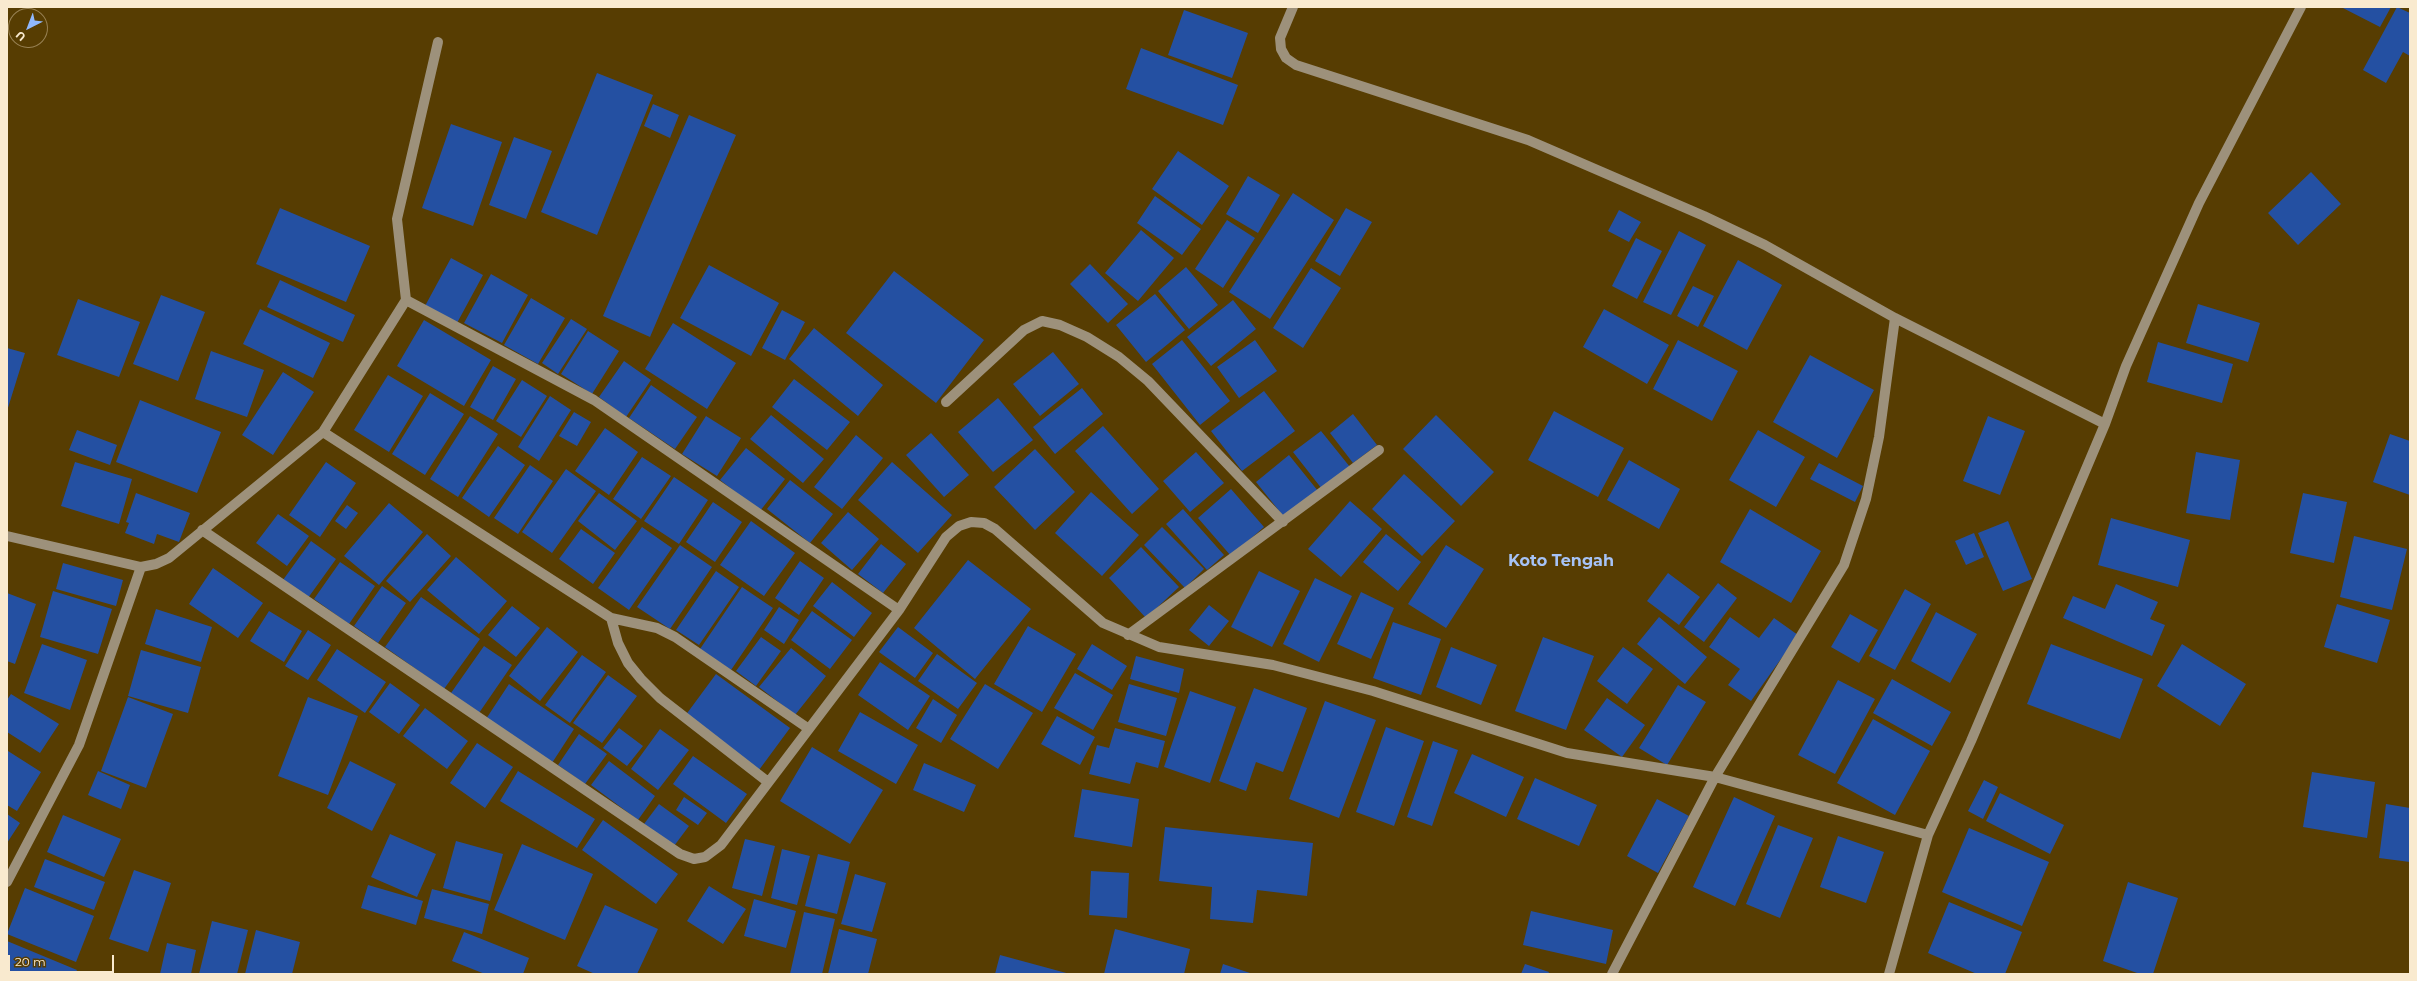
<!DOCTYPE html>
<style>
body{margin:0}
#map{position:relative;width:2417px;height:981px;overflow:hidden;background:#573d02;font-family:Montserrat,sans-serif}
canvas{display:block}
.frame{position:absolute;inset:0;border:8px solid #f9eacf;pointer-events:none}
.north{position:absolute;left:8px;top:8px;width:40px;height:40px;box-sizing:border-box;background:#573d02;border:1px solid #988254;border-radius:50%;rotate:222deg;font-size:11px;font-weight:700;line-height:16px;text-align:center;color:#f9eacf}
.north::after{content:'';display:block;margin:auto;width:14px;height:18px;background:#90b8fd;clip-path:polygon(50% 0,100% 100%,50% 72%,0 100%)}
.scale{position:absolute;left:8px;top:955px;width:106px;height:18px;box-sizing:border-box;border:2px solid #f9eacf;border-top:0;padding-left:5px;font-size:12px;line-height:14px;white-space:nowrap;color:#f9eacf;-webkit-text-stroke:3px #573d02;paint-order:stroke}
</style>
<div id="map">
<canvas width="2417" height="981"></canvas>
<div class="frame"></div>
<div class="north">U</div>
<div class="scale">20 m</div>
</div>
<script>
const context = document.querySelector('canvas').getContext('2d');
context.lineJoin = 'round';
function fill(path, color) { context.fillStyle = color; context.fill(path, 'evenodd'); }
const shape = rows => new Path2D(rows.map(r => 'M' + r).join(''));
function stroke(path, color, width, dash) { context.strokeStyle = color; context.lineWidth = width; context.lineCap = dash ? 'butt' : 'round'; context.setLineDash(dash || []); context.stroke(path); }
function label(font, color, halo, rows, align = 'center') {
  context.font = font + ' Montserrat,sans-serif'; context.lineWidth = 4; context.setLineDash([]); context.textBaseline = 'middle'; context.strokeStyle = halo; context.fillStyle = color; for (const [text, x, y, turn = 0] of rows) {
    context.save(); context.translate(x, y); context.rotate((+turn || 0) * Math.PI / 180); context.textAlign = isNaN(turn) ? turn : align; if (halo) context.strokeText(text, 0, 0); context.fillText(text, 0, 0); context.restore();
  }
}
fill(shape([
 [2341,7,2391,7,2380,27],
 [2397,7,2410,13,2410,56,2403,52,2386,83,2363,70],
 [1184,10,1248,33,1232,78,1168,55],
 [1141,48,1238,85,1223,125,1126,89],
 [597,73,653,95,597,235,541,212],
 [653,104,679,115,670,138,644,126],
 [689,115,736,135,650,337,603,316],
 [451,124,502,142,473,226,422,208],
 [514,137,552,151,526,219,489,205],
 [1178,151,1229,186,1202,225,1152,189],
 [2311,172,2341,204,2298,245,2268,213],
 [1248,176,1280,195,1258,233,1226,214],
 [1293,193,1334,220,1270,319,1229,292],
 [1155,196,1201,229,1182,255,1137,223],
 [280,208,370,246,346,302,256,264],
 [1346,208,1372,222,1340,276,1315,261],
 [1619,210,1641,222,1629,242,1608,231],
 [1227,220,1255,238,1223,288,1195,269],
 [1141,230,1174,258,1138,301,1105,273],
 [1679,231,1706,245,1671,315,1643,302],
 [1636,238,1662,251,1637,299,1612,286],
 [451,258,483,275,457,323,425,306],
 [1738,260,1782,285,1747,350,1703,326],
 [1090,264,1128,304,1108,323,1070,284],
 [709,265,779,303,751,356,680,318],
 [1186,267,1218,305,1189,329,1158,291],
 [1311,268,1341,288,1303,348,1273,328],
 [894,271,984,340,936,403,846,333],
 [491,274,528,295,502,343,464,323],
 [280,280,355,315,343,342,267,307],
 [1693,286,1714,296,1698,327,1677,316],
 [1155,294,1185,330,1146,362,1116,325],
 [161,295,205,312,178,381,133,364],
 [531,298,565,318,538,364,504,345],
 [78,299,140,322,119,377,57,355],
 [1233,300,1256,329,1211,366,1187,337],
 [2198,304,2260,323,2248,362,2186,343],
 [260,309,330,343,313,378,243,344],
 [1604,309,1669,345,1647,384,1583,347],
 [782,310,805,322,785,360,762,348],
 [571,319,587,329,558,374,542,363],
 [424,320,491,360,464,406,397,366],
 [673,323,736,363,707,409,645,369],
 [814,328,883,385,858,416,789,359],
 [588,331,619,351,592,394,561,374],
 [1182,340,1230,401,1200,425,1152,364],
 [1255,340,1277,371,1239,398,1217,367],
 [1678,340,1738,371,1712,421,1653,389],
 [2158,342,2233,364,2222,403,2147,382],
 [7,348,25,353,7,411],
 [211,351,264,370,247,417,195,399],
 [1053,352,1079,384,1040,416,1013,384],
 [1810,355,1874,390,1837,458,1773,422],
 [624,361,651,380,626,417,599,397],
 [493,366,516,379,493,420,470,407],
 [283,372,314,392,273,455,242,435],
 [388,375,423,396,389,452,354,430],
 [794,379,850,422,827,450,772,407],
 [522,380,547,396,521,437,496,421],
 [651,385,697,417,675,449,629,418],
 [1082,388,1103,414,1055,454,1033,427],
 [1264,391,1295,431,1242,471,1211,431],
 [430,393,464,414,425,475,392,454],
 [550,396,571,410,539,461,518,447],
 [998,398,1033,440,993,472,958,432],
 [140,400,221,432,197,493,116,462],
 [1554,411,1624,448,1598,497,1528,460],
 [574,412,591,422,577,446,559,436],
 [1353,414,1377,445,1353,463,1330,433],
 [771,415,824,459,803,483,750,439],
 [1436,415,1494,472,1461,506,1403,449],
 [470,416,498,434,458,497,430,479],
 [706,416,741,438,717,476,682,454],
 [1988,416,2025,431,2000,495,1963,481],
 [1103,426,1159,489,1132,514,1075,451],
 [605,428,638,452,609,495,575,471],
 [77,430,117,445,110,465,69,450],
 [1758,430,1805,457,1776,507,1729,480],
 [1321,431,1350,467,1322,489,1293,452],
 [931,433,969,475,944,497,906,455],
 [2390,434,2410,441,2410,495,2373,482],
 [856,435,883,458,842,509,814,487],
 [498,446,525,465,489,517,462,498],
 [746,448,785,479,760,511,720,480],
 [1035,449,1075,492,1035,530,994,487],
 [1196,452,1224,483,1190,512,1163,481],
 [2196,452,2240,460,2230,520,2186,513],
 [1289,455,1318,491,1284,517,1256,482],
 [642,457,671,476,641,519,613,499],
 [1629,460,1680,489,1659,529,1607,500],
 [75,462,132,479,119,524,61,506],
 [326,462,356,483,320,537,289,515],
 [892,462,952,515,918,553,858,500],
 [1819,463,1863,486,1855,502,1810,479],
 [530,465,553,481,518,534,494,518],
 [566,469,596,491,552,553,522,532],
 [1404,474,1455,521,1422,556,1372,509],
 [674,477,708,500,679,544,644,521],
 [790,480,833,514,810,543,767,509],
 [1231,489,1264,527,1231,556,1198,518],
 [1091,492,1139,535,1102,576,1055,533],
 [136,493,190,513,179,542,157,534,154,544,125,533,129,523,126,522],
 [599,493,637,521,615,550,578,521],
 [2303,493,2347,502,2334,563,2290,553],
 [1350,501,1382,529,1341,577,1308,549],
 [713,502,742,522,715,562,686,542],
 [389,503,423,532,379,585,344,556],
 [347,505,358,513,346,529,335,521],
 [1183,509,1224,555,1207,570,1166,524],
 [1750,509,1821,551,1791,603,1720,562],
 [848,512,879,539,852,570,821,543],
 [278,514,309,536,287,566,256,543],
 [2111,518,2190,540,2178,587,2098,565],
 [751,521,795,553,764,596,720,565],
 [2008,521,2032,579,2003,591,1978,533],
 [642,527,672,548,629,610,598,588],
 [1162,527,1204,569,1185,588,1144,545],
 [581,529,615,553,593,584,559,559],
 [1974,533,1984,557,1966,565,1955,541],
 [427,534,451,556,410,602,386,581],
 [1386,534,1421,562,1398,591,1363,562],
 [2354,536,2407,549,2392,610,2340,597],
 [311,541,336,559,308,598,283,580],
 [881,544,906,564,883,593,858,574],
 [680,545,712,567,670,629,637,607],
 [1446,545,1484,569,1446,628,1408,604],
 [1141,547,1179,587,1146,618,1109,578],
 [456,557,507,601,479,634,427,590],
 [968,560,1031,609,975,679,914,628],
 [800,561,824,578,799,615,775,598],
 [340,562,375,586,349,624,314,599],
 [63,563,123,580,116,606,56,589],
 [213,568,263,603,238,638,189,604],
 [716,571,739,587,699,645,676,630],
 [1259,571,1300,591,1272,647,1231,627],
 [1668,573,1700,597,1679,625,1647,601],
 [1315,578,1352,596,1319,662,1283,644],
 [832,582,872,613,854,637,813,606],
 [1718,583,1737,598,1704,642,1684,627],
 [2116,584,2158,602,2150,619,2165,625,2152,656,2063,618,2073,596,2105,609],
 [382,586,406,603,378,643,354,626],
 [742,587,773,608,731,670,700,649],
 [1905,589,1931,604,1895,670,1869,656],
 [53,591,112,609,98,654,40,637],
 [1361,592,1394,608,1371,659,1337,644],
 [7,593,36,604,15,664,7,661],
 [421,597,480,639,444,689,385,647],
 [2337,604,2390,620,2377,663,2324,647],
 [1209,605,1229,621,1209,646,1189,630],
 [512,606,540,628,516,657,488,635],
 [779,607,799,620,784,644,764,630],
 [156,609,212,627,201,662,145,644],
 [269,611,302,631,284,662,250,641],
 [812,611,852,640,830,669,791,640],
 [1936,612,1977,634,1950,683,1911,661],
 [1850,614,1878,630,1859,663,1831,647],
 [1659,617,1707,657,1685,684,1637,644],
 [1730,617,1759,638,1774,618,1798,635,1751,701,1728,685,1740,669,1709,647],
 [1393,622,1441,639,1421,695,1373,678],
 [1028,626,1076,654,1042,712,994,684],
 [547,627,578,652,540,701,509,676],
 [898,627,933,653,915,678,879,652],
 [308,630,331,645,308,680,285,666],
 [761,637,781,651,756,686,736,671],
 [1543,637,1594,656,1566,730,1515,711],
 [42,644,87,660,70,710,24,693],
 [1092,644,1127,666,1112,690,1077,669],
 [2051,644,2143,679,2120,739,2027,704],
 [2182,644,2246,684,2220,726,2157,686],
 [484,646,512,665,479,713,451,693],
 [1451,647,1497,665,1481,705,1436,687],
 [1623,647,1653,669,1627,704,1597,681],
 [791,648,826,676,795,715,759,687],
 [337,649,386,682,365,713,317,680],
 [141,650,201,667,188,713,128,696],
 [937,654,977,683,958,709,918,681],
 [582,655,606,672,570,723,545,705],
 [1136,656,1184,669,1179,693,1130,679],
 [880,662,930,696,908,730,858,695],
 [1075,673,1113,695,1093,730,1054,708],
 [716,674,790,728,759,770,685,716],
 [608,675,637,696,602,743,573,723],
 [1892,679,1951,712,1932,746,1873,713],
 [1838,680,1875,699,1835,774,1798,755],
 [390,683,420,705,399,734,369,712],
 [509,684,574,729,552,763,486,719],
 [985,684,1033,713,998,769,950,739],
 [1129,684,1177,698,1166,736,1118,722],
 [1678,685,1706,702,1667,765,1639,748],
 [1254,688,1307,708,1283,772,1256,762,1246,791,1219,781],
 [1190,691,1236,707,1210,783,1164,767],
 [11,694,59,724,40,753,7,732,7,700],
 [128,697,173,714,146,788,101,771],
 [308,697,358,716,328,795,278,776],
 [1607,698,1645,725,1622,757,1584,730],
 [933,699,957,715,941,743,916,728],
 [1325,701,1376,720,1339,818,1289,799],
 [425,708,468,741,447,769,403,736],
 [860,712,918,745,896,784,838,751],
 [1057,716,1095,737,1080,765,1041,744],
 [1873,719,1930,751,1895,815,1837,783],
 [1386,727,1424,741,1394,826,1356,812],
 [619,728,643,746,627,766,603,748],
 [1115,728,1165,741,1158,768,1136,762,1130,784,1089,774,1097,745,1109,748],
 [660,729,689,750,658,790,631,769],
 [579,734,607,754,585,784,558,765],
 [1433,741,1458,750,1432,826,1407,817],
 [477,743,513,767,485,808,450,783],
 [812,747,883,790,850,844,780,801],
 [8,751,41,772,17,811,7,805],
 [1472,754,1524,777,1506,817,1454,793],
 [693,756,747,794,726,823,673,784],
 [350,761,396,784,372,831,327,808],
 [609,761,655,796,638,820,591,785],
 [924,763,976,785,964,812,913,790],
 [98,771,130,785,121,809,88,795],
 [518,771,595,819,577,848,500,801],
 [2312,772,2375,782,2367,838,2303,827],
 [1535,778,1597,805,1579,846,1517,819],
 [1984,780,1998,787,1983,819,1968,811],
 [1082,789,1139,799,1132,847,1074,837],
 [2000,793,2064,825,2050,854,1986,821],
 [684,797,707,813,698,825,676,810],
 [1734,797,1775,816,1735,906,1693,887],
 [1657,799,1689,816,1658,873,1627,856],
 [659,804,689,826,674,846,644,824],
 [2386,804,2410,808,2410,862,2379,858],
 [7,814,20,823,7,843],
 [63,815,121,839,104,877,47,852],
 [603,820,678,874,656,904,582,850],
 [1778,825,1813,838,1780,918,1746,904],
 [1165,827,1313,843,1307,896,1257,890,1253,923,1210,919,1212,887,1159,881],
 [1969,828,2049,862,2022,926,1942,892],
 [390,834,436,854,417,897,371,877],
 [1838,836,1884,852,1866,903,1820,887],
 [745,839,775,846,762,896,732,888],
 [456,841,503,854,490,901,443,888],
 [522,844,593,874,565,940,494,910],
 [782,849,810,856,797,905,771,898],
 [818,854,850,862,837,914,805,906],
 [45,859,105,882,94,910,34,887],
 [134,870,171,883,148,952,109,939],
 [1091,871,1129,873,1127,918,1089,915],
 [855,874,886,883,872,932,841,924],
 [2128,882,2178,898,2153,974,2140,974,2103,961],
 [368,885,423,901,416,925,361,908],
 [709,886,746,909,723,944,687,921],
 [25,888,94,916,76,962,7,934],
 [432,889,489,904,482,934,424,918],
 [754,899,796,911,786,948,744,936],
 [1949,902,2022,932,2005,974,1977,974,1928,953],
 [605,905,658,929,637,974,595,974,577,966],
 [1531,911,1613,930,1606,964,1523,945],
 [804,912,835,919,822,974,790,974],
 [212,921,248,930,237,974,199,974],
 [839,929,877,939,868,974,828,974],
 [1115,929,1190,949,1184,974,1104,974],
 [256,930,300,942,292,974,245,974],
 [464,932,529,958,523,974,485,974,452,961],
 [7,941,77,970,75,974,7,974],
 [167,943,196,950,191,974,160,974],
 [1000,955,1070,974,995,974],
 [1223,964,1253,974,1220,974],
 [1525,964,1549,972,1548,974,1521,974]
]), '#2450a2');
stroke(shape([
 [1293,7,1280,38,1281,49,1286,58,1296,65,1528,140,1704,216,1765,245,1895,318,2105,424],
 [406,300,594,400,899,610],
 [946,402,1024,330,1042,321,1060,325,1087,337,1119,357,1148,381,1283,522],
 [323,432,611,618,657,628,675,637,809,729],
 [202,530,680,854,694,859,705,857,721,845,899,610,946,537,959,526,971,522,984,523,995,529,1103,623,1159,647,1273,665,1373,691,1567,753,1715,777,1928,835],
 [7,536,141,567,156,564,169,558,323,432,406,300,397,219,438,42],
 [611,618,618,643,628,663,641,679,660,698,768,782],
 [1128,635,1379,450],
 [7,882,79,745,141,567],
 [1612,974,1715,777,1844,565,1866,499,1879,437,1895,318],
 [1889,974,1928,835,1971,741,2105,424,2126,366,2199,203,2301,7]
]), '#9d917b', 10);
label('bold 16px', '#a6c3f7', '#573d02', [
 ["Koto Tengah",1561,561]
]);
</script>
